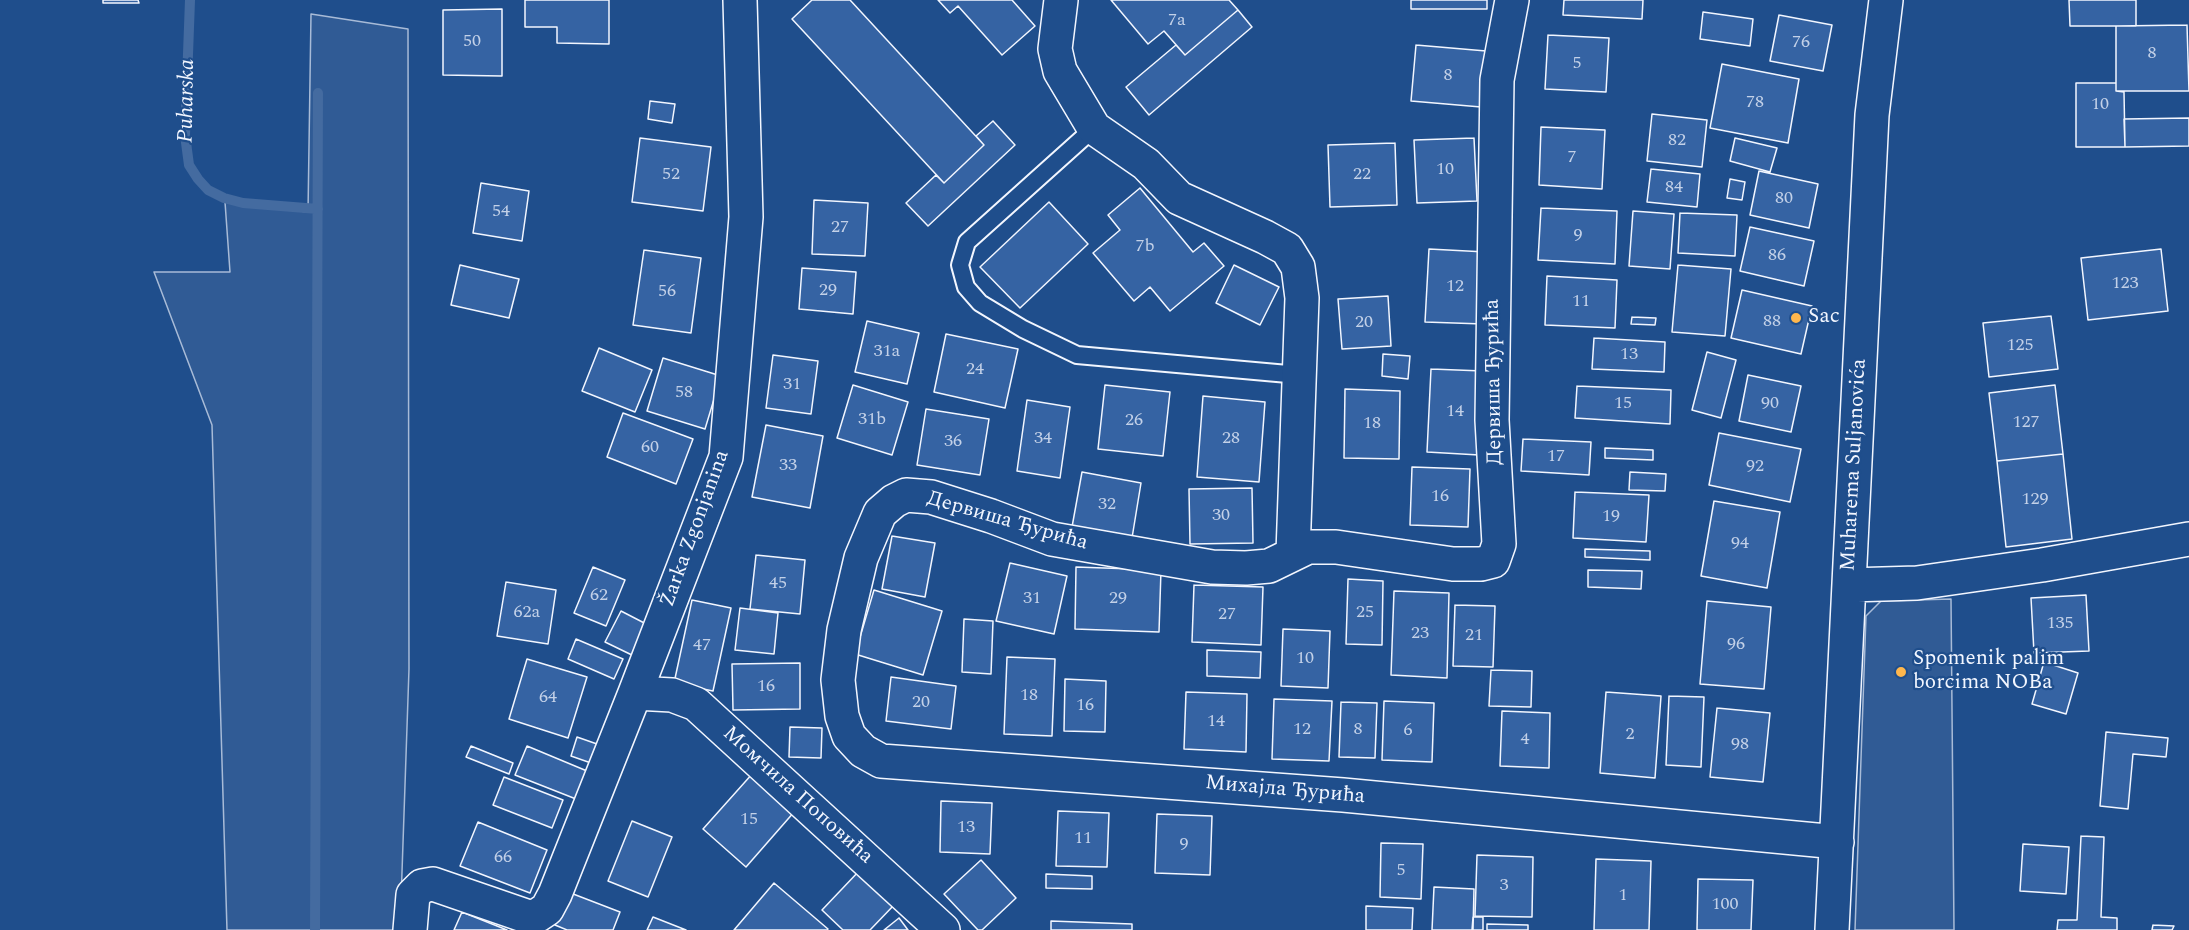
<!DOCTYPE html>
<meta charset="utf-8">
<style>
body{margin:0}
canvas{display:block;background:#1f4e8c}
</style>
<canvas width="2189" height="930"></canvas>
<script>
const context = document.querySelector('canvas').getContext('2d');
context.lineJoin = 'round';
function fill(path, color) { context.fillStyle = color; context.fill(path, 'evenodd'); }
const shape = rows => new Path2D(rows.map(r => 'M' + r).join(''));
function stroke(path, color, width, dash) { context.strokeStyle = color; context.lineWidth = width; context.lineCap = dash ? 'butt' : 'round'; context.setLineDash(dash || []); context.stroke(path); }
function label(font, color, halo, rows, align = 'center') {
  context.font = font + ' Spectral,serif'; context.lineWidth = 4.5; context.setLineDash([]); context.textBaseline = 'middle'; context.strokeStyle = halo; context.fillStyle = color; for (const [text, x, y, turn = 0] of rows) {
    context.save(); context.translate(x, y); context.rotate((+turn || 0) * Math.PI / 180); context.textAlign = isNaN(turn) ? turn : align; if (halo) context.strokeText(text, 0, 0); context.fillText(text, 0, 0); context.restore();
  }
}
const built = shape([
 [311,14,408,29,409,669,400,930,227,930,212,425,154,272,230,272,225,202,308,212,311,14],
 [1951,599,1954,930,1855,930,1866,616,1881,601,1951,599]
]);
fill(built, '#305b95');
stroke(built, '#a8bbd7', 1.5);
stroke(shape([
 [190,0,185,135,189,165,198,179,208,190,224,198,243,203,318,209],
 [315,930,318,93]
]), '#446ba0', 10);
const building = shape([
 [103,0,138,0,139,3,103,3,103,0],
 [525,0,609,0,609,44,557,43,557,27,525,27,525,0],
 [812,0,850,0,984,145,944,183,792,19,812,0],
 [938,0,1012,0,1035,26,1002,55,958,6,950,13,938,0],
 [1111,0,1229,0,1238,10,1185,55,1164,31,1148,44,1111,0],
 [1411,0,1487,0,1487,9,1411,9,1411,0],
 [1564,0,1643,0,1642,19,1563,15,1564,0],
 [2069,0,2136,0,2136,26,2070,26,2069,0],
 [502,9,502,76,443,75,443,10,502,9],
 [1238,10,1252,27,1149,115,1126,87,1176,45,1185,55,1238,10],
 [1703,12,1753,19,1750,46,1700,39,1703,12],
 [1779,15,1832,25,1823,71,1770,61,1779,15],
 [2187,25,2189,91,2116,91,2116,26,2187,25],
 [1548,35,1609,38,1606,92,1545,89,1548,35],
 [1416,45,1486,51,1481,107,1411,101,1416,45],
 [1722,64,1799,79,1788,143,1710,128,1722,64],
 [2076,83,2116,83,2116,91,2124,92,2125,147,2076,147,2076,83],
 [650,101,675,104,672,123,648,119,650,101],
 [1652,114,1707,120,1702,167,1647,161,1652,114],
 [2189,118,2189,146,2125,147,2124,119,2189,118],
 [993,121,1015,145,928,226,906,203,936,175,944,183,984,145,976,136,993,121],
 [1541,127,1605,130,1602,189,1539,185,1541,127],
 [640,138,711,147,703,211,632,202,640,138],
 [1474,138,1477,201,1417,203,1414,140,1474,138],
 [1735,138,1777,148,1770,172,1730,161,1735,138],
 [1395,143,1397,205,1330,207,1328,145,1395,143],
 [1651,169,1700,174,1697,207,1647,202,1651,169],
 [1759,171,1818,184,1809,228,1750,215,1759,171],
 [1730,179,1745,182,1742,200,1727,198,1730,179],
 [481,183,529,191,522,241,473,233,481,183],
 [1140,188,1193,252,1204,243,1224,266,1170,311,1150,287,1134,301,1093,253,1120,230,1108,215,1140,188],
 [814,200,868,203,865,256,812,254,814,200],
 [1049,202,1088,244,1020,308,980,267,1049,202],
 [1541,208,1617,211,1615,264,1538,260,1541,208],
 [1633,211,1674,214,1670,269,1629,266,1633,211],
 [1680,213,1737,215,1735,256,1678,253,1680,213],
 [1750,227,1814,241,1804,286,1740,271,1750,227],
 [1429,249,1486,252,1483,324,1425,322,1429,249],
 [2161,249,2168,311,2088,320,2081,258,2161,249],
 [644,250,701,258,691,333,633,325,644,250],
 [460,265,519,279,509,318,451,305,460,265],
 [1234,265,1279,287,1260,325,1216,303,1234,265],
 [1678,265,1731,269,1725,336,1672,332,1678,265],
 [802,268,856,272,853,314,799,309,802,268],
 [1547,276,1617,280,1615,328,1545,325,1547,276],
 [1742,290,1812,306,1801,354,1731,338,1742,290],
 [1388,296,1391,346,1342,349,1338,299,1388,296],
 [2051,316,2058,369,1989,377,1983,323,2051,316],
 [1632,317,1656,318,1655,325,1631,324,1632,317],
 [867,321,919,333,907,384,855,372,867,321],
 [946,334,1018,349,1005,408,934,392,946,334],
 [1594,338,1665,342,1664,372,1592,369,1594,338],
 [599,348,652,370,635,412,582,391,599,348],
 [1707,352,1736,360,1721,418,1692,410,1707,352],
 [1383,354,1410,356,1408,379,1382,376,1383,354],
 [773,355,818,361,811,414,766,408,773,355],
 [663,358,721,376,705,429,647,411,663,358],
 [1431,369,1483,371,1479,455,1427,452,1431,369],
 [1748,375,1801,386,1791,432,1739,421,1748,375],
 [853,385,908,402,892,455,837,438,853,385],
 [1105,385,1170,392,1163,456,1098,449,1105,385],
 [2055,385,2063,454,1997,461,1989,393,2055,385],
 [1577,386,1671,390,1670,424,1575,418,1577,386],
 [1345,389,1400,391,1399,459,1344,458,1345,389],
 [1203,396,1265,402,1259,482,1197,477,1203,396],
 [1027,400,1070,407,1060,478,1017,471,1027,400],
 [926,409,989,419,980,475,917,465,926,409],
 [623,413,693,439,676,484,607,457,623,413],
 [766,425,823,436,810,508,752,497,766,425],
 [1719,433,1801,449,1790,502,1709,485,1719,433],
 [1523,439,1591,442,1589,475,1521,471,1523,439],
 [1605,448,1653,450,1653,460,1605,458,1605,448],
 [2063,454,2072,539,2006,547,1997,461,2063,454],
 [1412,467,1470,469,1468,527,1410,525,1412,467],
 [1082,472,1141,483,1132,538,1072,527,1082,472],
 [1630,472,1666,474,1665,491,1629,490,1630,472],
 [1252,488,1253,543,1190,544,1189,489,1252,488],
 [1575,492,1649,495,1646,542,1573,538,1575,492],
 [1714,501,1780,512,1767,588,1701,576,1714,501],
 [892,536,935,543,925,597,882,589,892,536],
 [1585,549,1650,551,1650,560,1585,557,1585,549],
 [756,555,805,560,800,614,750,609,756,555],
 [1010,563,1067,576,1054,634,996,621,1010,563],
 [593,567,625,580,606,626,574,613,593,567],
 [1076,567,1161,570,1159,632,1075,629,1076,567],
 [1588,570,1642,571,1641,589,1588,587,1588,570],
 [1348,579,1383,581,1382,645,1346,644,1348,579],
 [506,582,556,590,548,644,497,636,506,582],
 [1194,585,1263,587,1261,645,1192,642,1194,585],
 [874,590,942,611,923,675,855,654,874,590],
 [1394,591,1449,593,1447,678,1391,675,1394,591],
 [2086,595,2089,651,2034,653,2031,598,2086,595],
 [692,600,731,608,713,691,674,683,692,600],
 [1707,601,1771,607,1764,689,1700,684,1707,601],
 [1455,605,1495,606,1493,667,1453,666,1455,605],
 [740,608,778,613,774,654,735,650,740,608],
 [621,611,652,627,636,657,605,642,621,611],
 [964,619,993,621,991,674,962,672,964,619],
 [1283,629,1330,631,1328,688,1281,686,1283,629],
 [576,639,623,659,614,679,568,659,576,639],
 [1207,650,1261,652,1260,678,1207,676,1207,650],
 [1007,657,1055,659,1052,736,1004,734,1007,657],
 [527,659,587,677,568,738,509,719,527,659],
 [2044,662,2078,673,2066,714,2032,704,2044,662],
 [800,663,800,709,733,710,732,664,800,663],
 [1491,670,1532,671,1531,707,1489,706,1491,670],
 [891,677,956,686,951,729,886,721,891,677],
 [1065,679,1106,681,1105,732,1064,731,1065,679],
 [1186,692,1247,694,1246,752,1184,749,1186,692],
 [1606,692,1661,696,1655,778,1600,773,1606,692],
 [1669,696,1704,697,1701,767,1666,765,1669,696],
 [1274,699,1332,701,1329,761,1272,759,1274,699],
 [1384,701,1434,703,1432,762,1382,760,1384,701],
 [1341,702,1377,703,1375,758,1339,757,1341,702],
 [1717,708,1770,713,1763,782,1710,777,1717,708],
 [1502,711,1550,713,1549,768,1500,766,1502,711],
 [790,727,822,728,821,758,789,757,790,727],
 [2106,732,2168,738,2166,757,2133,754,2128,809,2100,806,2106,732],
 [577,737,597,744,591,763,571,756,577,737],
 [471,746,513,763,509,774,466,757,471,746],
 [527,746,587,771,576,799,515,775,527,746],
 [753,773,795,811,746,867,703,829,753,773],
 [504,777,563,800,552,828,493,805,504,777],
 [941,801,992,803,990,854,940,852,941,801],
 [1058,811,1109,813,1107,867,1056,866,1058,811],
 [1157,814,1212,816,1210,875,1155,873,1157,814],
 [632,821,672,837,648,897,608,881,632,821],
 [478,822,547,850,530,893,460,866,478,822],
 [2081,836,2104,837,2101,917,2117,918,2117,930,2057,930,2058,920,2077,920,2081,836],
 [1381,843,1423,844,1421,899,1380,897,1381,843],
 [2023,844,2069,847,2066,894,2020,891,2023,844],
 [1477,855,1533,857,1532,917,1475,916,1477,855],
 [1596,859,1651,861,1649,930,1594,930,1596,859],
 [981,860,1016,898,982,930,978,930,944,894,981,860],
 [860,870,895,904,870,930,843,930,822,910,860,870],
 [1046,874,1092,876,1092,889,1046,888,1046,874],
 [1698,879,1753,880,1751,930,1697,930,1698,879],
 [774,883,828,929,827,930,734,930,774,883],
 [1434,887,1474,889,1473,930,1432,930,1434,887],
 [568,892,620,912,613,930,567,930,555,925,568,892],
 [1366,906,1413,908,1412,930,1366,930,1366,906],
 [462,912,507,930,454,930,462,912],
 [653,917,686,930,647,930,653,917],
 [1473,917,1483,917,1483,930,1472,930,1473,917],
 [899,918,908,930,884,930,899,918],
 [1051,921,1132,924,1132,930,1051,930,1051,921],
 [1487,924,1528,925,1528,930,1487,930,1487,924],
 [2153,925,2174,926,2172,930,2152,930,2153,925]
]);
fill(building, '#3563a3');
stroke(building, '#f2f6ff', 1.5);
const lane = shape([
 [1094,128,967,242,960,265,966,287,980,303,1023,329,1077,355,1299,375]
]);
const street = shape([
 [1061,0,1055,49,1060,71,1094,128,1146,164,1179,198,1265,237,1287,249,1298,267,1302,298,1293,553],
 [1512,0,1497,80,1492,420,1499,544,1493,561,1481,564,1453,564,1336,547,1308,547,1269,566,1246,568,1212,567,1052,539,991,516,931,497,906,495,894,501,880,513,861,558,844,630,838,680,842,716,849,736,863,751,881,761,1343,795,1837,842],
 [1849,585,1917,583,2042,565,2189,539],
 [635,693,672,695,696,704,943,930],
 [410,930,413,895,422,886,433,884,529,917,538,915,547,909,555,894,635,693,726,457,746,217,740,0],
 [1832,930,1872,115,1886,0]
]);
stroke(lane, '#f2f6ff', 20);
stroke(street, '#f2f6ff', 36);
stroke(lane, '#1f4e8c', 16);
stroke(street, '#1f4e8c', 33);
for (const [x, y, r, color] of [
 [1796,318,6,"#ffb74d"],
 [1901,672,6,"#ffb74d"]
]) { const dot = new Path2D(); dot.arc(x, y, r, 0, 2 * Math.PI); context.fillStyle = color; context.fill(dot); stroke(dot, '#1f4e8c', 2); }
label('18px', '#c3d1e8', null, [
 ["7a",1177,21],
 ["50",472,42],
 ["76",1801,43],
 ["8",2152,54],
 ["5",1577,64],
 ["8",1448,76],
 ["78",1755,103],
 ["10",2100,105],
 ["82",1677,141],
 ["7",1572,158],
 ["10",1445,170],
 ["52",671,175],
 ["22",1362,175],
 ["84",1674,188],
 ["80",1784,199],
 ["54",501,212],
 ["27",840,228],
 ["9",1578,236],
 ["7b",1145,247],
 ["86",1777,256],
 ["123",2125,284],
 ["12",1455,287],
 ["29",828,291],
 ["56",667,292],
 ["11",1581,302],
 ["88",1772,322],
 ["20",1364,323],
 ["125",2020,346],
 ["31a",887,352],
 ["13",1629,355],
 ["24",975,370],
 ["31",792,385],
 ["58",684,393],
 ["15",1623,404],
 ["90",1770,404],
 ["14",1455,412],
 ["31b",872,420],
 ["26",1134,421],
 ["127",2026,423],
 ["18",1372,424],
 ["34",1043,439],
 ["28",1231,439],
 ["36",953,442],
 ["60",650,448],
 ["17",1556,457],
 ["33",788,466],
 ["92",1755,467],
 ["16",1440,497],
 ["129",2035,500],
 ["32",1107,505],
 ["30",1221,516],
 ["19",1611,517],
 ["94",1740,544],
 ["45",778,584],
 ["62",599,596],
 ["31",1032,599],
 ["29",1118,599],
 ["62a",527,613],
 ["25",1365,613],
 ["27",1227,615],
 ["135",2060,624],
 ["23",1420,634],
 ["21",1474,636],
 ["96",1736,645],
 ["47",702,646],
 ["10",1305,659],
 ["16",766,687],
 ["18",1029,696],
 ["64",548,698],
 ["20",921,703],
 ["16",1085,706],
 ["14",1216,722],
 ["12",1302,730],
 ["8",1358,730],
 ["6",1408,731],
 ["2",1630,735],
 ["4",1525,740],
 ["98",1740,745],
 ["15",749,820],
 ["13",966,828],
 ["11",1083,839],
 ["9",1184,845],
 ["66",503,858],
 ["5",1401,871],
 ["3",1504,886],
 ["1",1623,896],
 ["100",1725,905]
]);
label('21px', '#f2f6ff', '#1f4e8c', [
 ["Sac",1808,318],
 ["Spomenik palim",1913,660],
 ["borcima NOBa",1913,684]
], 'left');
label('21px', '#f2f6ff', '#1f4e8c', [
 ["Дервиша Ђурића",1495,382,-91],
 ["Muharema Suljanovića",1855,465,-87],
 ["Дервиша Ђурића",1007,522,16],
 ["Žarka Zgonjanina",696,529,-70],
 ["Михајла Ђурића",1285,791,5],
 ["Момчила Поповића",797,796,42]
]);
label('italic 22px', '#f2f6ff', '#1f4e8c', [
 ["Puharska",188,101,-89]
]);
</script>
